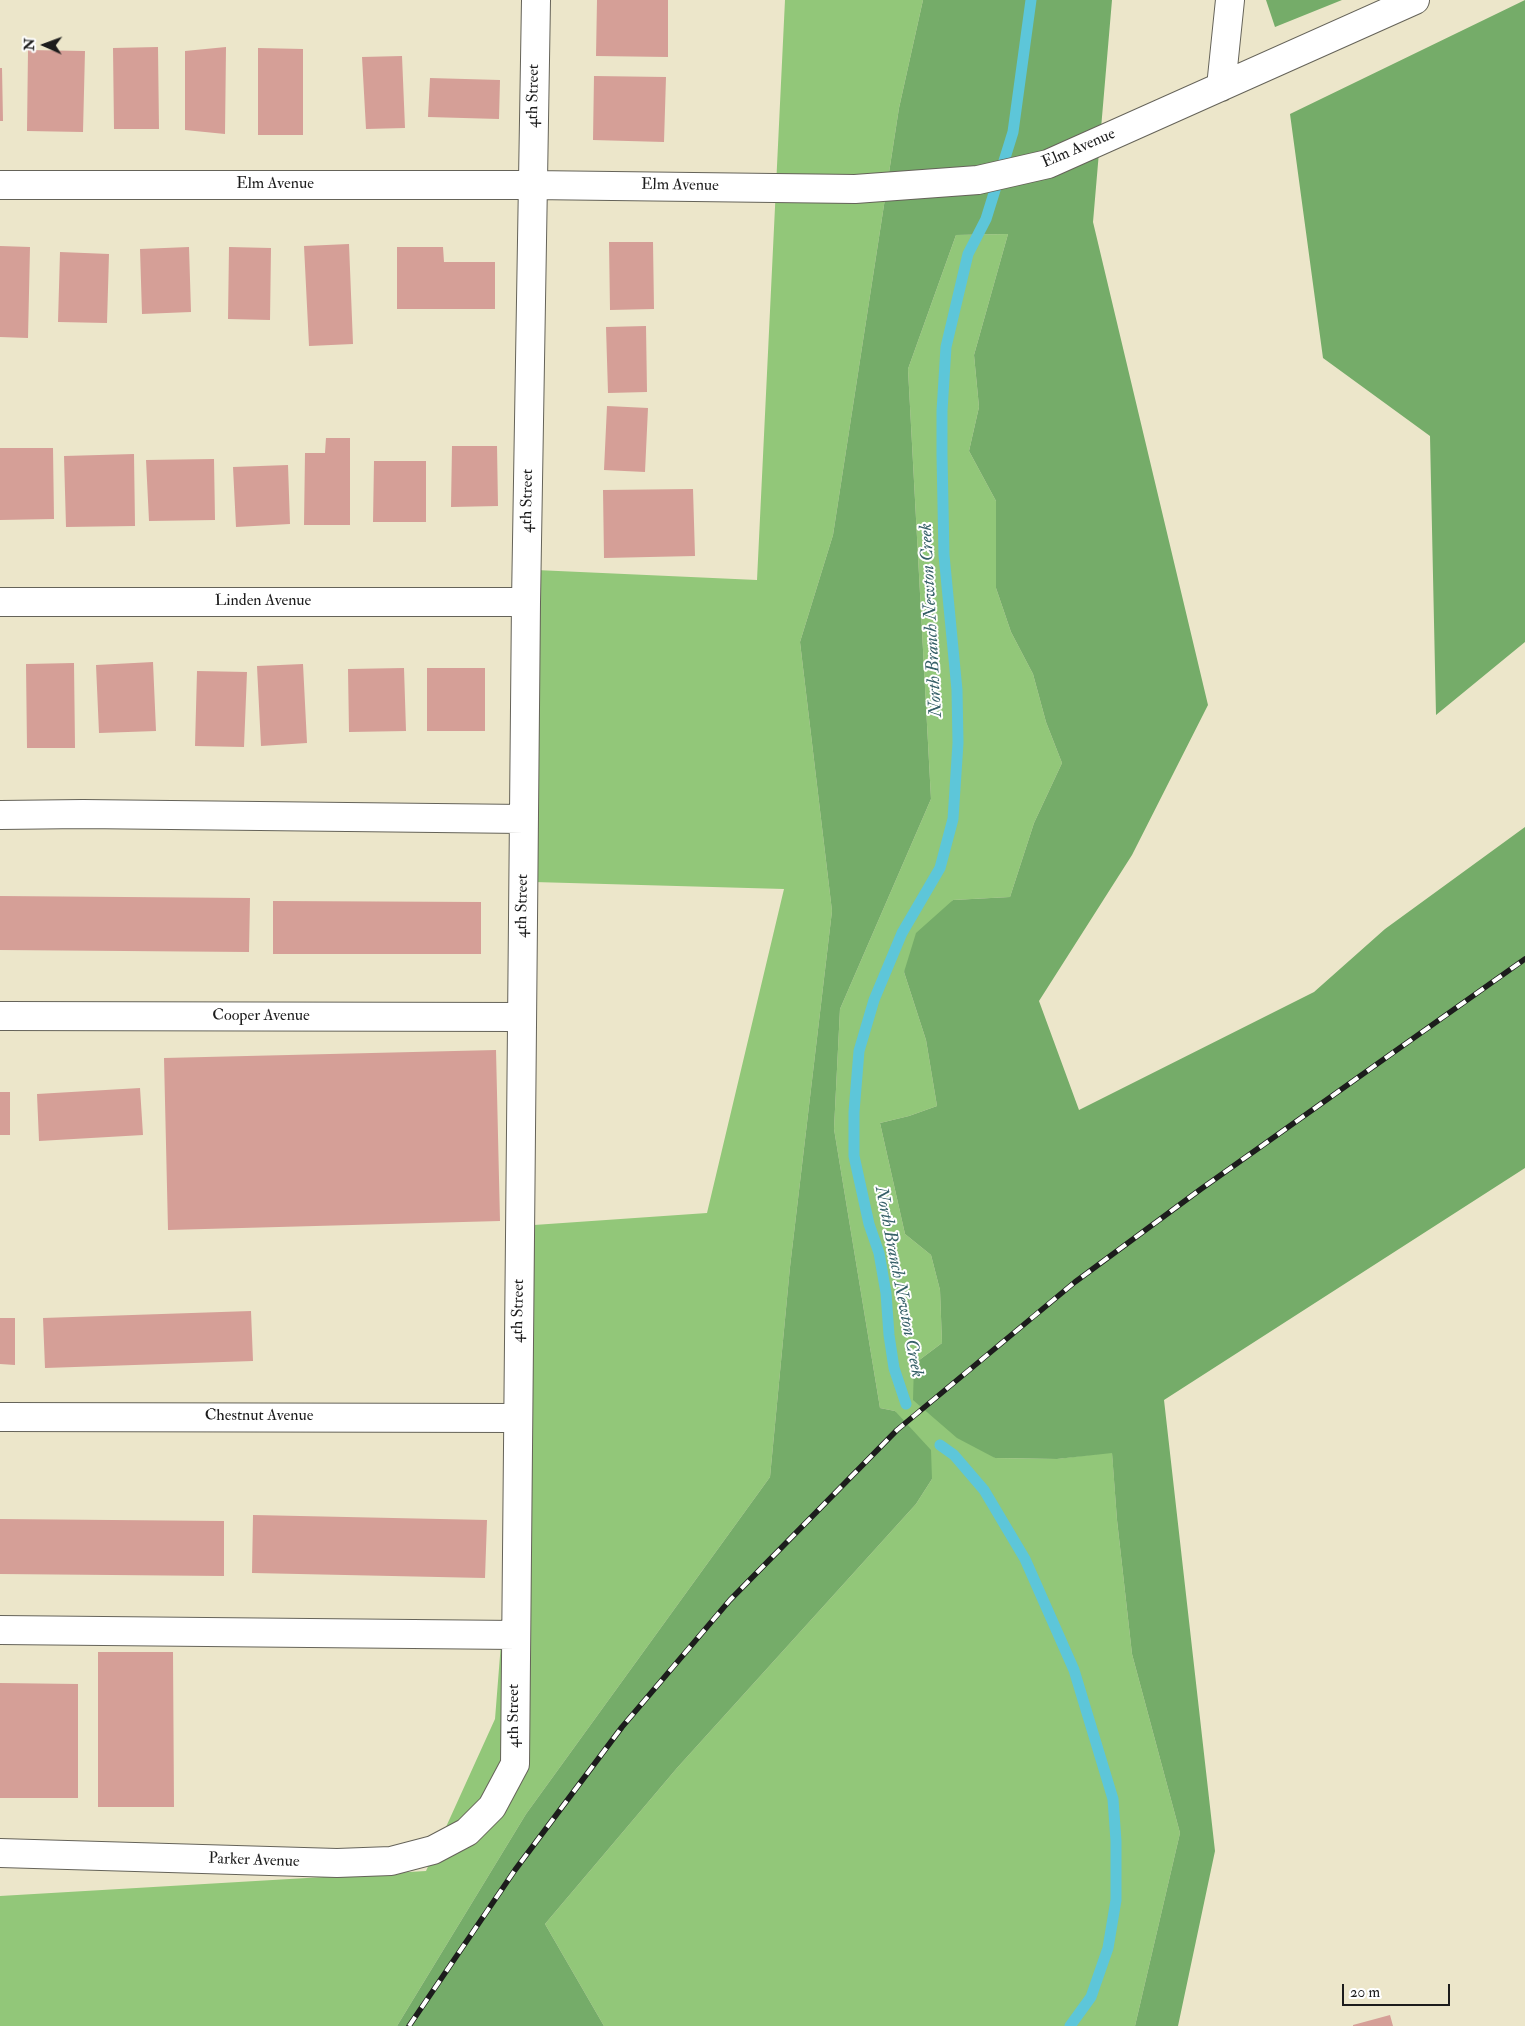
<!DOCTYPE html>
<style>
body{margin:0}
#map{position:relative;width:1525px;height:2026px;overflow:hidden;background:#ece6ca;font-family:"IM FELL Double Pica",serif}
canvas{display:block}
.north{position:absolute;left:20px;top:20px;width:50px;height:50px;-webkit-text-stroke:4px #fff;paint-order:stroke;rotate:272deg;font-size:14px;font-weight:700;line-height:20px;text-align:center;color:#1c1c1c}
.north::after{content:'';display:block;margin:auto;width:18px;height:22px;background:#1c1c1c;clip-path:polygon(50% 0,100% 100%,50% 72%,0 100%)}
.scale{position:absolute;left:1342px;top:1984px;width:108px;height:22px;box-sizing:border-box;border:2px solid #1c1c1c;border-top:0;padding-left:6px;font-size:15px;line-height:18px;white-space:nowrap;color:#1c1c1c;-webkit-text-stroke:4px #fff;paint-order:stroke}
</style>
<div id="map">
<canvas width="1525" height="2026"></canvas>
<div class="north">N</div>
<div class="scale">20 m</div>
</div>
<script>
const context = document.querySelector('canvas').getContext('2d');
context.lineJoin = 'round';
function fill(path, color) { context.fillStyle = color; context.fill(path, 'evenodd'); }
const shape = rows => new Path2D(rows.map(r => 'M' + r).join(''));
function stroke(path, color, width, dash) { context.strokeStyle = color; context.lineWidth = width; context.lineCap = dash ? 'butt' : 'round'; context.setLineDash(dash || []); context.stroke(path); }
function label(font, color, halo, rows, align = 'center') {
  context.font = font + ' "IM FELL Double Pica",serif'; context.lineWidth = 4; context.setLineDash([]); context.textBaseline = 'middle'; context.strokeStyle = halo; context.fillStyle = color; for (const [text, x, y, turn = 0] of rows) {
    context.save(); context.translate(x, y); context.rotate((+turn || 0) * Math.PI / 180); context.textAlign = isNaN(turn) ? turn : align; if (halo) context.strokeText(text, 0, 0); context.fillText(text, 0, 0); context.restore();
  }
}
fill(shape([
 [785,0,923,0,899,108,833,535,800,642,832,911,790,1267,770,1477,526,1814,397,2026,0,2026,0,1896,426,1871,495,1719,534,1225,707,1213,784,889,534,882,536,570,757,580],
 [1008,234,974,355,979,407,969,451,996,501,996,588,1011,632,1033,674,1046,722,1062,763,1034,823,1010,897,953,900,904,972,926,1040,937,1106,909,1116,880,1123,905,1234,931,1255,940,1290,942,1343,914,1364,995,1458,1057,1459,1112,1452,1117,1520,1132,1654,1180,1833,1135,2026,604,2026,545,1924,677,1768,916,1504,932,1479,895,1411,880,1408,834,1129,840,1009,931,799,908,369,956,235]
]), '#92c779');
fill(shape([
 [923,0,1112,0,1093,222,1208,705,1132,855,1039,1001,1079,1110,1314,992,1385,929,1525,827,1525,1168,1164,1400,1215,1851,1178,2026,1135,2026,1180,1833,1132,1654,1117,1520,1112,1453,1057,1459,995,1458,957,1438,913,1400,914,1364,942,1343,940,1290,931,1255,905,1234,880,1123,909,1116,937,1106,926,1040,904,972,916,933,953,900,1010,897,1034,823,1062,763,1046,722,1033,674,1011,632,996,588,996,501,969,451,979,407,974,355,1008,234,956,235,908,369,931,799,840,1009,834,1129,880,1408,895,1411,931,1450,932,1479,916,1504,677,1768,545,1924,604,2026,397,2026,526,1814,770,1477,790,1267,832,911,800,642,833,535,899,108],
 [1266,0,1342,0,1275,27],
 [1525,0,1525,642,1436,715,1430,436,1323,358,1290,114]
]), '#75ac69');
stroke(shape([
 [906,1404,894,1368,889,1335,886,1293,879,1253,869,1224,854,1156,854,1112,859,1051,874,1000,902,933,940,868,953,819,958,743,957,690,944,555,942,455,942,411,946,347,968,254,986,219,1013,132,1031,0],
 [940,1445,954,1455,984,1490,1025,1559,1074,1670,1113,1799,1116,1841,1116,1900,1108,1948,1091,1997,1070,2026]
]), '#5dc6d9', 11);
fill(shape([
 [597,0,668,0,668,57,596,56],
 [158,47,159,129,114,129,113,48],
 [226,47,225,134,185,130,185,51],
 [258,48,303,49,303,135,258,135],
 [28,50,85,51,83,132,27,131],
 [402,56,405,128,366,129,362,57],
 [0,68,2,68,3,121,0,121],
 [594,76,666,77,664,142,593,140],
 [430,78,500,80,499,119,428,117],
 [609,242,653,242,654,309,610,310],
 [349,244,353,344,309,346,304,246],
 [0,246,30,247,28,338,0,337],
 [189,247,191,312,142,314,140,249],
 [229,247,271,248,270,320,228,319],
 [397,247,443,247,444,262,495,262,495,309,397,309],
 [60,252,109,254,107,323,58,322],
 [646,326,647,392,608,393,606,327],
 [607,406,648,408,645,472,604,470],
 [326,438,350,438,350,525,304,525,305,453,325,453],
 [452,446,497,446,498,506,451,507],
 [0,448,53,448,54,519,0,520],
 [134,454,135,526,66,527,64,456],
 [214,459,215,520,149,521,146,460],
 [374,461,426,461,426,522,373,522],
 [288,465,290,524,236,527,233,467],
 [693,489,695,556,604,558,603,490],
 [153,662,156,731,99,733,96,665],
 [74,663,75,748,27,748,26,664],
 [303,664,307,743,261,746,257,666],
 [404,668,406,731,349,732,348,669],
 [427,668,485,668,485,731,427,731],
 [197,671,247,672,244,747,195,746],
 [0,896,250,898,249,952,0,950],
 [273,901,481,902,481,954,273,954],
 [496,1050,500,1221,168,1230,164,1058],
 [140,1088,143,1135,39,1141,37,1094],
 [0,1092,10,1092,10,1135,0,1135],
 [251,1311,253,1361,45,1368,43,1318],
 [0,1318,15,1318,15,1365,0,1364],
 [253,1515,487,1520,485,1578,252,1573],
 [0,1519,224,1521,224,1576,0,1574],
 [98,1652,173,1652,174,1807,98,1807],
 [0,1683,78,1684,78,1798,0,1798],
 [1390,2015,1393,2026,1353,2026,1353,2025]
]), '#d59f97');
const minor = shape([
 [1221,87,1230,0],
 [0,185,532,185,855,189,978,180,1048,164,1415,0],
 [0,602,526,602],
 [0,815,83,814,524,819],
 [0,1016,522,1017],
 [0,1417,518,1418],
 [0,1630,516,1635],
 [0,1853,337,1863,391,1861,433,1850,467,1832,492,1807,515,1764,526,602,536,0]
]);
stroke(minor, '#656359', 30);
stroke(minor, '#fff', 28);
const rail = shape([
 [409,2026,515,1870,622,1727,730,1600,897,1430,1075,1282,1201,1189,1525,959]
]);
stroke(rail, '#1c1c1c', 5.5);
stroke(rail, '#fff', 4, [11]);
label('16px', '#1c1c1c', '#fff', [
 ["4th Street",534,96,-89],
 ["Elm Avenue",1079,149,-23],
 ["Elm Avenue",275,185],
 ["Elm Avenue",680,186,1],
 ["4th Street",528,501,-89],
 ["Linden Avenue",263,602],
 ["4th Street",523,906,-89],
 ["Cooper Avenue",261,1017],
 ["4th Street",519,1311,-89],
 ["Chestnut Avenue",259,1417],
 ["4th Street",515,1716,-90],
 ["Parker Avenue",254,1861,2]
]);
label('italic 18px', '#366068', '#fff', [
 ["North Branch Newton Creek",932,620,-93],
 ["North Branch Newton Creek",898,1282,79]
]);
</script>
